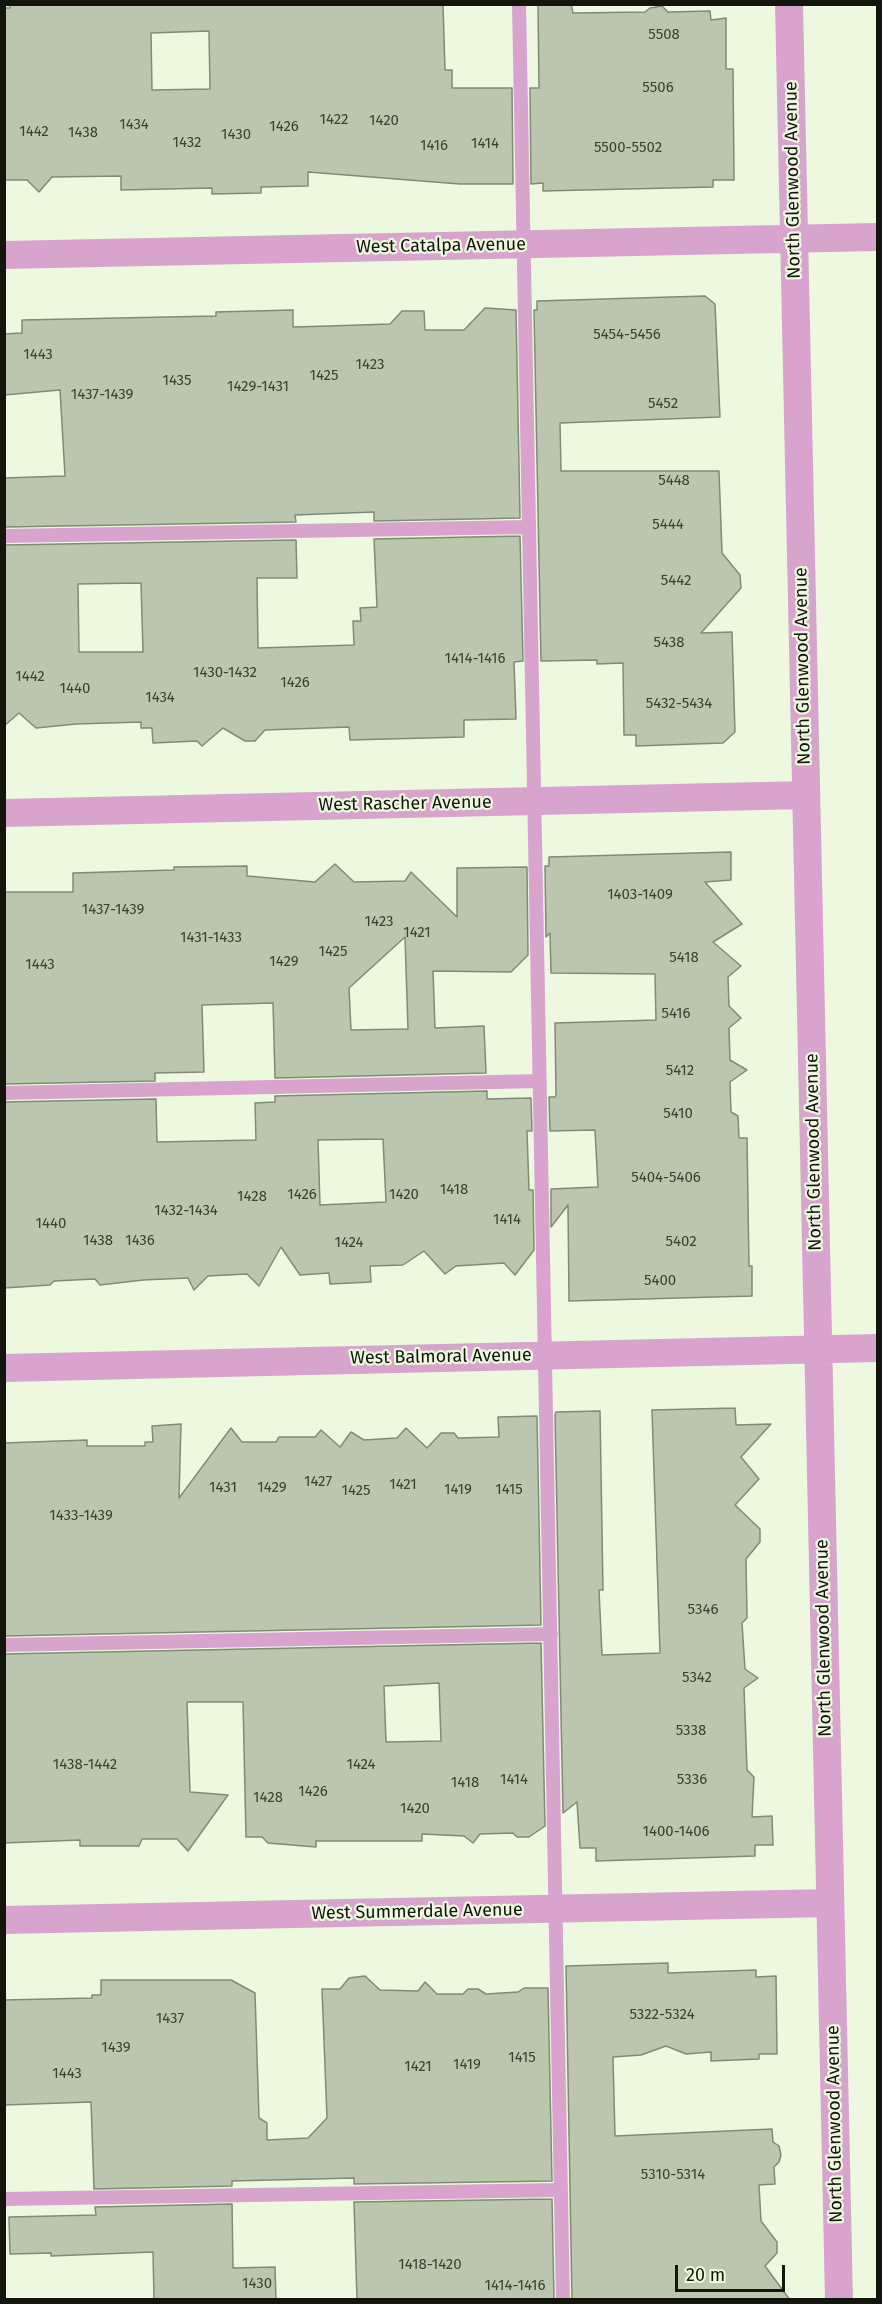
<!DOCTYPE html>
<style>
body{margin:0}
#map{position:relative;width:882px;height:2304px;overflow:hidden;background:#edf9df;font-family:"Fira Sans",sans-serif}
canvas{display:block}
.frame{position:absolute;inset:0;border:6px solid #11150c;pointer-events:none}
.scale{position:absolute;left:675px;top:2265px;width:110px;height:27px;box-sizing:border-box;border:3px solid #11150c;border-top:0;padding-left:8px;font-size:18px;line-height:21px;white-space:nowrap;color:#11150c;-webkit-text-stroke:4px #edf9df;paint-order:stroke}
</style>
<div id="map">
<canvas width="882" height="2304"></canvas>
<div class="frame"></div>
<div class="scale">20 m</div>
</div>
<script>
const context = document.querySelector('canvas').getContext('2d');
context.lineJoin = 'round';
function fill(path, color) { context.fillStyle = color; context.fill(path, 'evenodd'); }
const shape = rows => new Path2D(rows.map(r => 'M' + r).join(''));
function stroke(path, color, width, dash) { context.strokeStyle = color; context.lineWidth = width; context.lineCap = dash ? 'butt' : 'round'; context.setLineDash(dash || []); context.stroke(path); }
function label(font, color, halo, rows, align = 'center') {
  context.font = font + ' "Fira Sans",sans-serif'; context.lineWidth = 4.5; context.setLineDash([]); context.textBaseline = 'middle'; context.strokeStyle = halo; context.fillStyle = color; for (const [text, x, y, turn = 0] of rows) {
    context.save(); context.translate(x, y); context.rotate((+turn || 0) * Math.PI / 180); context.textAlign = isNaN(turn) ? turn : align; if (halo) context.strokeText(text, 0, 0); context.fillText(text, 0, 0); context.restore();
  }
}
const building = shape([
 [10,4,443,4,445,70,452,70,452,88,512,88,513,184,460,184,308,172,308,186,261,187,261,193,212,194,212,188,121,190,121,176,52,177,39,192,27,180,4,180,4,8,10,8,10,4],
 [209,31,210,89,152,90,151,33,209,31],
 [538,4,571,4,573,13,645,12,650,8,662,6,668,12,710,11,711,20,726,18,726,69,733,69,734,180,713,180,713,187,543,191,543,183,531,184,530,88,539,88,538,4],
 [705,296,715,304,720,417,560,423,561,471,719,471,722,553,740,575,741,588,701,633,732,632,735,732,723,743,636,746,636,735,624,735,623,663,597,664,597,660,541,661,534,310,537,310,537,301,705,296],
 [485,308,516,310,520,518,374,521,374,512,295,515,296,522,4,527,4,478,65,476,60,390,4,395,4,334,22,333,22,320,216,316,216,312,293,310,293,327,329,326,390,324,402,311,424,311,425,330,464,330,485,308],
 [520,536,523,661,514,662,516,719,464,720,464,737,350,740,349,727,265,730,255,741,245,741,223,728,202,746,197,741,153,743,152,728,141,728,141,722,76,724,36,728,19,713,4,726,4,545,296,540,297,578,257,578,258,648,354,645,353,621,361,621,360,608,377,607,374,539,520,536],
 [141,583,143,652,79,652,78,584,141,583],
 [731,852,731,880,705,882,742,924,713,942,741,966,728,977,729,1006,741,1018,729,1028,730,1060,747,1070,730,1082,731,1112,738,1116,739,1138,747,1138,749,1266,752,1266,752,1296,569,1301,568,1205,551,1227,551,1189,598,1187,595,1130,550,1131,549,1097,555,1097,556,1095,555,1023,656,1020,655,974,551,973,550,933,546,937,545,866,549,866,549,857,731,852],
 [335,864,354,882,405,881,411,872,457,917,457,868,527,867,528,955,511,972,433,971,435,1028,484,1026,486,1073,275,1078,273,1003,202,1005,204,1072,155,1073,155,1081,4,1084,4,892,73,892,73,873,174,870,174,867,247,866,247,876,315,882,335,864],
 [405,937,408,1029,351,1030,349,988,405,937],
 [487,1091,487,1099,531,1098,532,1131,527,1131,529,1190,533,1190,534,1250,515,1275,504,1263,456,1266,445,1274,424,1251,403,1265,370,1266,371,1282,330,1284,329,1273,300,1275,281,1247,259,1286,247,1274,208,1276,194,1290,188,1278,143,1280,100,1285,95,1279,54,1281,50,1285,4,1288,4,1102,156,1099,157,1142,256,1140,255,1103,275,1102,275,1096,487,1091],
 [383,1139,386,1202,320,1205,318,1140,383,1139],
 [735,1408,736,1425,771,1424,741,1457,759,1479,735,1505,760,1529,760,1542,746,1559,747,1618,742,1623,745,1669,758,1678,744,1688,747,1770,754,1777,752,1817,772,1816,773,1845,755,1845,755,1856,596,1861,596,1848,580,1848,577,1802,563,1813,555,1415,556,1412,600,1411,603,1590,599,1590,602,1655,660,1653,652,1410,735,1408],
 [537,1416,541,1625,4,1636,4,1443,87,1440,87,1446,145,1446,145,1442,153,1442,152,1426,181,1424,179,1498,231,1428,242,1442,276,1442,279,1437,315,1437,321,1430,340,1447,351,1432,364,1440,397,1438,406,1428,427,1448,441,1433,454,1433,458,1438,499,1437,498,1417,537,1416],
 [541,1643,545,1826,529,1837,517,1837,513,1833,480,1834,473,1843,464,1836,422,1834,422,1841,316,1841,316,1847,268,1843,262,1837,246,1837,243,1702,187,1702,190,1792,228,1795,188,1851,177,1839,142,1839,139,1846,80,1846,80,1840,4,1843,4,1654,541,1643],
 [439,1683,441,1741,386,1742,384,1686,439,1683],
 [668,1963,668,1973,756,1970,756,1977,776,1976,777,2054,759,2054,759,2059,711,2061,711,2052,686,2054,666,2046,641,2055,613,2057,615,2136,772,2129,773,2142,779,2146,781,2155,779,2162,774,2167,775,2184,759,2185,761,2221,777,2242,777,2253,765,2266,790,2300,572,2300,566,1966,668,1963],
 [365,1976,380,1990,418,1991,425,1982,437,1994,463,1994,468,1989,478,1989,486,1994,518,1992,524,1988,548,1988,552,2181,354,2184,354,2178,232,2181,232,2186,94,2189,91,2102,4,2105,4,2000,92,1998,92,1995,101,1995,101,1980,231,1980,255,1993,259,2118,267,2123,267,2140,308,2138,327,2118,322,1989,340,1989,349,1978,365,1976],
 [552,2199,554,2300,357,2300,354,2202,552,2199],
 [232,2204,233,2268,275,2267,276,2300,154,2300,153,2252,51,2256,51,2253,10,2254,9,2217,96,2215,95,2207,232,2204]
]);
fill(building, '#bac6ad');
stroke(building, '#808b74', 1.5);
stroke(shape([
 [519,4,563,2300],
 [4,536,529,527],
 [4,1093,540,1081],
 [4,1645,551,1634],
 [4,2199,561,2190]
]), '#d8a4cd', 14);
stroke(shape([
 [789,4,839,2300],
 [4,255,878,237],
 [4,813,806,795],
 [4,1368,878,1348],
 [4,1920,830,1903]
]), '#d8a4cd', 28);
label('15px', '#3b4134', null, [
 ["5508",664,35],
 ["5506",658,88],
 ["1422",334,120],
 ["1420",384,121],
 ["1434",134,125],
 ["1426",284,127],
 ["1442",34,132],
 ["1438",83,133],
 ["1430",236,135],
 ["1432",187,143],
 ["1414",485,144],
 ["1416",434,146],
 ["5500-5502",628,148],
 ["5454-5456",627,335],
 ["1443",38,355],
 ["1423",370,365],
 ["1425",324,376],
 ["1435",177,381],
 ["1429-1431",258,387],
 ["1437-1439",102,395],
 ["5452",663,404],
 ["5448",674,481],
 ["5444",668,525],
 ["5442",676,581],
 ["5438",669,643],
 ["1414-1416",475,659],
 ["1430-1432",225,673],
 ["1442",30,677],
 ["1426",295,683],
 ["1440",75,689],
 ["1434",160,698],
 ["5432-5434",679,704],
 ["1403-1409",640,895],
 ["1437-1439",113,910],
 ["1423",379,922],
 ["1421",417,933],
 ["1431-1433",211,938],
 ["1425",333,952],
 ["5418",684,958],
 ["1429",284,962],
 ["1443",40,965],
 ["5416",676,1014],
 ["5412",680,1071],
 ["5410",678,1114],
 ["5404-5406",666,1178],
 ["1418",454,1190],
 ["1426",302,1195],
 ["1420",404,1195],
 ["1428",252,1197],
 ["1432-1434",186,1211],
 ["1414",507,1220],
 ["1440",51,1224],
 ["1438",98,1241],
 ["1436",140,1241],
 ["5402",681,1242],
 ["1424",349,1243],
 ["5400",660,1281],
 ["1427",318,1482],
 ["1421",403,1485],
 ["1431",223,1488],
 ["1429",272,1488],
 ["1419",458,1490],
 ["1415",509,1490],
 ["1425",356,1491],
 ["1433-1439",81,1516],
 ["5346",703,1610],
 ["5342",697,1678],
 ["5338",691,1731],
 ["1438-1442",85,1765],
 ["1424",361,1765],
 ["1414",514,1780],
 ["5336",692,1780],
 ["1418",465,1783],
 ["1426",313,1792],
 ["1428",268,1798],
 ["1420",415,1809],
 ["1400-1406",676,1832],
 ["5322-5324",662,2015],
 ["1437",170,2019],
 ["1439",116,2048],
 ["1415",522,2058],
 ["1419",467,2065],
 ["1421",418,2067],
 ["1443",67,2074],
 ["5310-5314",673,2175],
 ["1418-1420",430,2265],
 ["1430",257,2284],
 ["1414-1416",515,2286]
]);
label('18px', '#11150c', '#edf9df', [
 ["North Glenwood Avenue",793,180,-91],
 ["West Catalpa Avenue",441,246,-1],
 ["North Glenwood Avenue",803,666,-91],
 ["West Rascher Avenue",405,804,-1],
 ["North Glenwood Avenue",814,1152,-91],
 ["West Balmoral Avenue",441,1357,-1],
 ["North Glenwood Avenue",824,1638,-91],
 ["West Summerdale Avenue",417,1912,-1],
 ["North Glenwood Avenue",835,2124,-91]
]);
</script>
